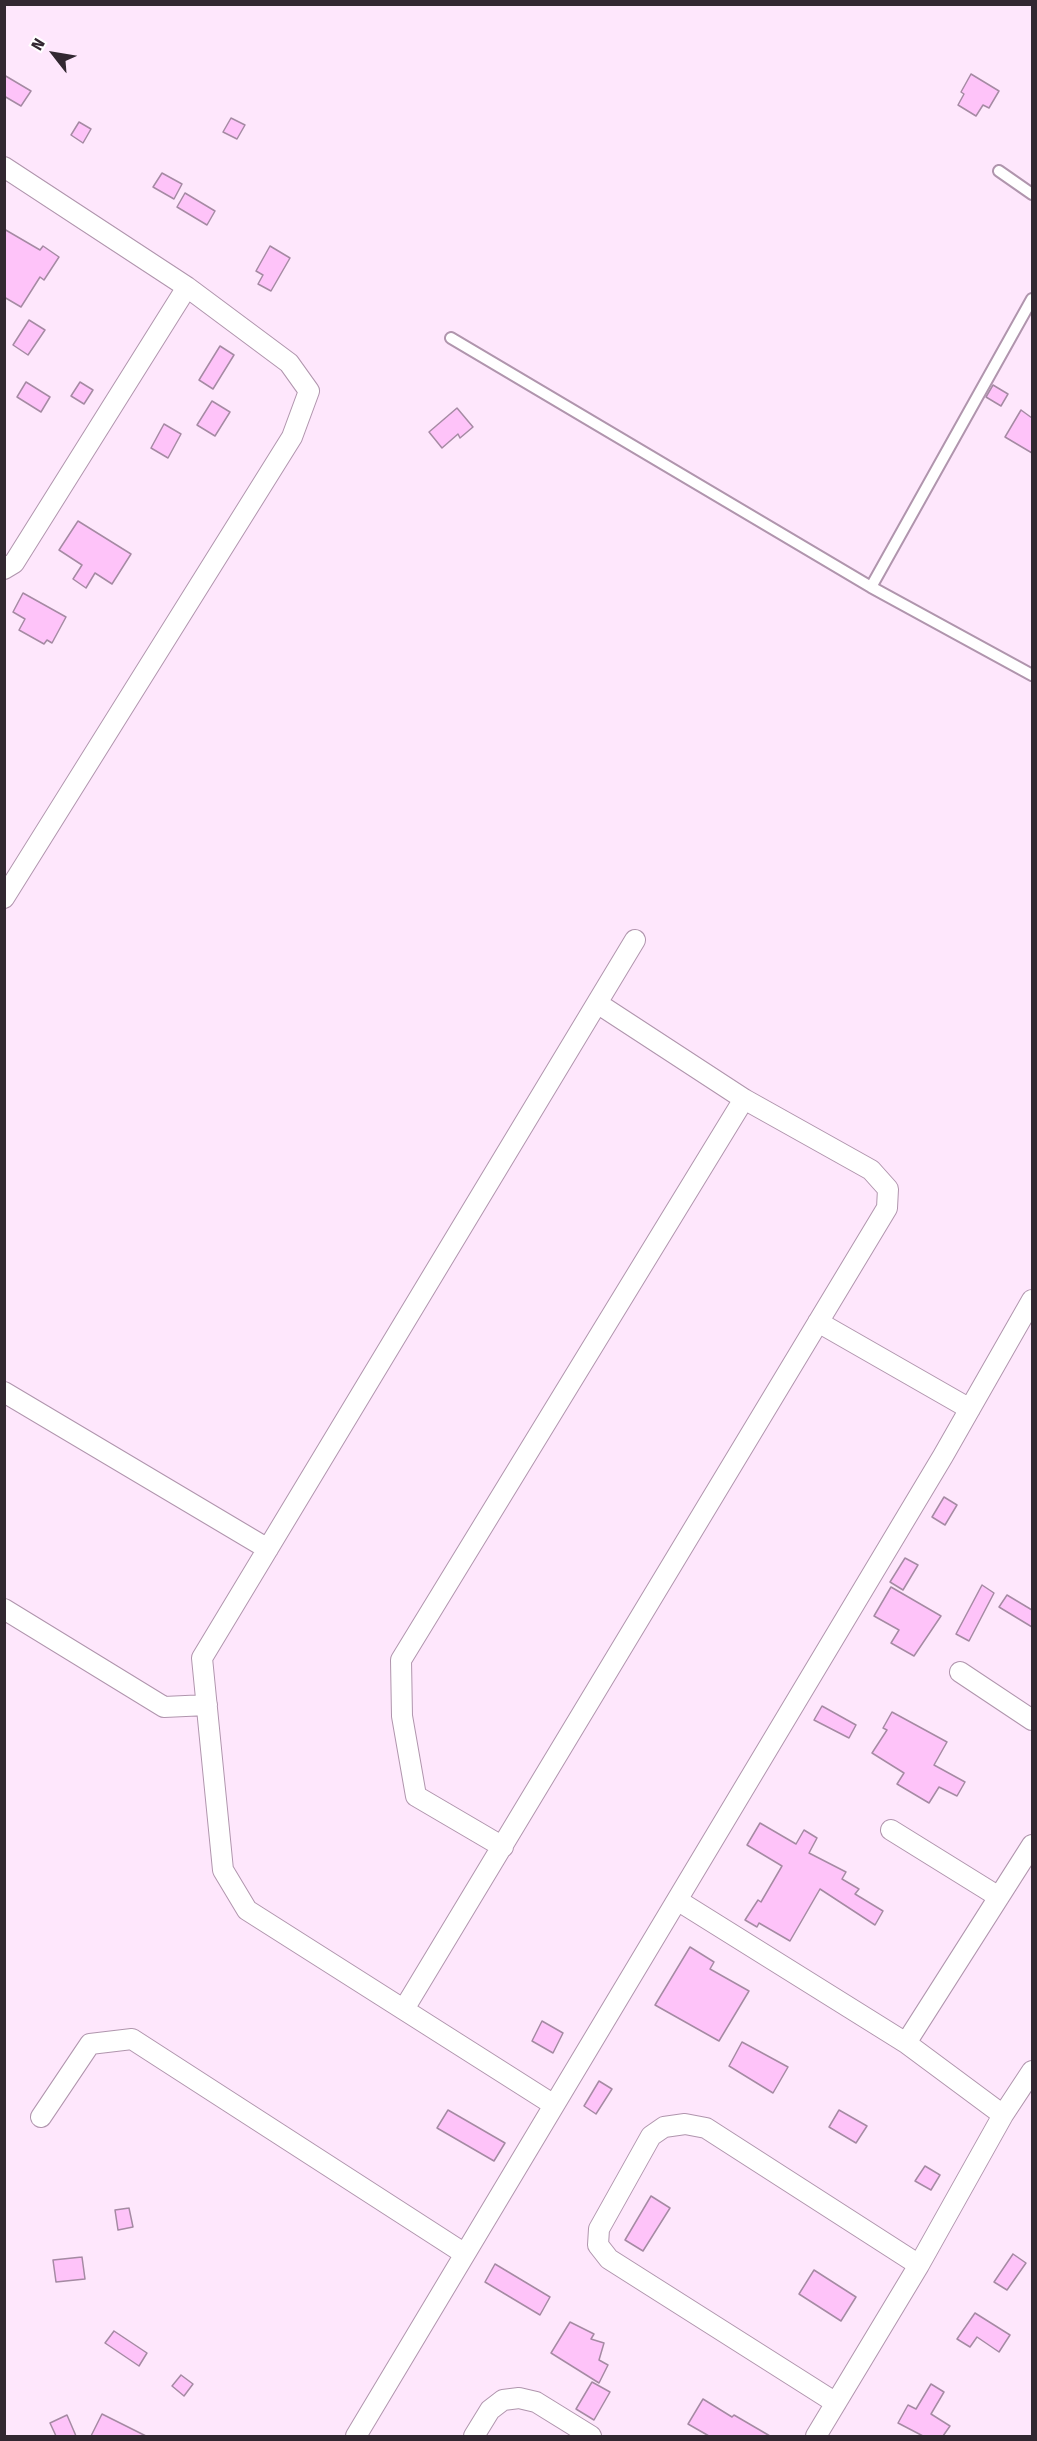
<!DOCTYPE html>
<style>
body{margin:0}
#map{position:relative;width:1037px;height:2441px;overflow:hidden;background:#fee7fc;font-family:"Fira Sans",sans-serif}
canvas{display:block}
.frame{position:absolute;inset:0;border:6px solid #322831;pointer-events:none}
.north{position:absolute;left:24px;top:24px;width:60px;height:60px;-webkit-text-stroke:4px #fff;paint-order:stroke;rotate:301deg;font-size:16px;font-weight:700;line-height:24px;text-align:center;color:#322831}
.north::after{content:'';display:block;margin:auto;width:21px;height:27px;background:#322831;clip-path:polygon(50% 0,100% 100%,50% 72%,0 100%)}
</style>
<div id="map">
<canvas width="1037" height="2441"></canvas>
<div class="frame"></div>
<div class="north">N</div>
</div>
<script>
const context = document.querySelector('canvas').getContext('2d');
context.lineJoin = 'round';
function fill(path, color) { context.fillStyle = color; context.fill(path, 'evenodd'); }
const shape = rows => new Path2D(rows.map(r => 'M' + r).join(''));
function stroke(path, color, width, dash) { context.strokeStyle = color; context.lineWidth = width; context.lineCap = dash ? 'butt' : 'round'; context.setLineDash(dash || []); context.stroke(path); }
const building = shape([
 [971,74,999,91,989,108,983,105,976,116,958,105,964,94,961,92,971,74],
 [4,75,31,91,21,106,4,96,4,75],
 [231,118,245,125,237,139,223,132,231,118],
 [79,122,91,129,83,143,71,135,79,122],
 [162,173,182,184,174,199,153,187,162,173],
 [185,193,215,211,207,225,177,207,185,193],
 [4,229,40,250,43,246,59,257,44,280,40,277,21,307,4,297,4,229],
 [270,246,290,258,271,291,258,284,263,275,256,271,270,246],
 [29,320,45,330,28,355,13,345,29,320],
 [220,346,234,355,213,389,199,380,220,346],
 [26,382,50,397,41,412,17,397,26,382],
 [80,382,93,390,84,404,71,396,80,382],
 [993,385,1008,394,1001,406,986,397,993,385],
 [212,401,230,412,215,436,197,425,212,401],
 [457,408,473,427,460,438,458,434,442,448,429,432,457,408],
 [1021,410,1032,418,1032,453,1005,437,1021,410],
 [164,424,181,434,168,458,151,448,164,424],
 [78,521,131,554,112,584,95,573,86,588,73,579,82,565,59,550,78,521],
 [23,593,66,617,52,643,47,640,44,644,19,630,25,619,13,612,23,593],
 [944,1497,957,1505,945,1525,932,1517,944,1497],
 [905,1558,918,1565,903,1590,890,1582,905,1558],
 [982,1585,994,1593,969,1641,956,1634,982,1585],
 [891,1587,941,1616,914,1656,891,1643,899,1630,874,1616,891,1587],
 [1007,1595,1032,1610,1032,1627,999,1607,1007,1595],
 [822,1706,856,1725,849,1738,814,1720,822,1706],
 [892,1712,947,1742,934,1765,965,1782,957,1796,939,1787,929,1803,897,1784,904,1773,872,1753,887,1730,883,1728,892,1712],
 [760,1823,796,1844,804,1830,817,1838,809,1853,846,1872,842,1879,859,1889,855,1894,883,1911,875,1925,820,1889,790,1941,759,1923,757,1927,745,1920,758,1900,761,1902,782,1866,747,1845,760,1823],
 [690,1947,714,1962,710,1969,749,1991,719,2041,655,2005,690,1947],
 [542,2021,563,2033,553,2053,532,2041,542,2021],
 [742,2042,788,2067,773,2093,729,2066,742,2042],
 [599,2081,612,2089,596,2114,584,2106,599,2081],
 [448,2110,505,2143,494,2161,437,2128,448,2110],
 [839,2110,867,2126,856,2143,829,2127,839,2110],
 [925,2166,940,2175,931,2190,915,2181,925,2166],
 [651,2196,670,2208,643,2251,625,2240,651,2196],
 [129,2208,133,2227,118,2230,115,2210,129,2208],
 [1013,2254,1026,2263,1007,2290,994,2282,1013,2254],
 [82,2257,85,2279,56,2282,53,2260,82,2257],
 [495,2264,550,2297,540,2315,485,2282,495,2264],
 [814,2270,856,2297,841,2321,799,2294,814,2270],
 [975,2313,1010,2335,999,2352,977,2337,970,2347,957,2339,975,2313],
 [570,2322,594,2334,591,2339,604,2343,599,2360,608,2365,599,2383,551,2353,570,2322],
 [114,2331,147,2353,139,2366,105,2343,114,2331],
 [181,2375,193,2384,184,2396,172,2386,181,2375],
 [592,2382,610,2392,594,2420,576,2409,592,2382],
 [931,2384,944,2392,931,2414,950,2426,943,2436,923,2436,898,2423,908,2405,916,2409,931,2384],
 [703,2399,732,2417,734,2415,770,2436,709,2436,688,2424,703,2399],
 [102,2414,146,2436,91,2436,102,2414],
 [67,2415,76,2436,56,2436,50,2423,67,2415]
]);
fill(building, '#fec3f9');
stroke(building, '#a58aa3', 1.5);
const lane = shape([
 [999,171,1032,194],
 [451,338,871,587,1032,675],
 [871,587,1032,299]
]);
const street = shape([
 [4,167,187,287,289,363,309,391,292,437,4,898],
 [4,569,14,563,187,287],
 [818,1322,970,1409],
 [4,1392,268,1549],
 [4,1609,164,1707,207,1705],
 [960,1672,1032,1720],
 [891,1830,999,1897],
 [503,1847,416,1796,402,1716,401,1660,744,1099],
 [677,1900,906,2043,1003,2115],
 [404,2009,887,1208,888,1189,871,1170,744,1099,597,1003],
 [906,2043,1032,1845],
 [554,2105,247,1910,223,1870,202,1658,635,940],
 [41,2117,90,2044,132,2039,465,2254],
 [836,2403,609,2259,598,2245,599,2229,651,2136,664,2127,685,2124,706,2128,919,2265],
 [356,2436,943,1456,1032,1300],
 [474,2436,490,2410,503,2400,519,2398,536,2402,591,2436],
 [816,2436,919,2265,1003,2115,1032,2071]
]);
stroke(lane, '#b095ad', 14);
stroke(street, '#b095ad', 22);
stroke(lane, '#fff', 10);
stroke(street, '#fff', 20);
</script>
